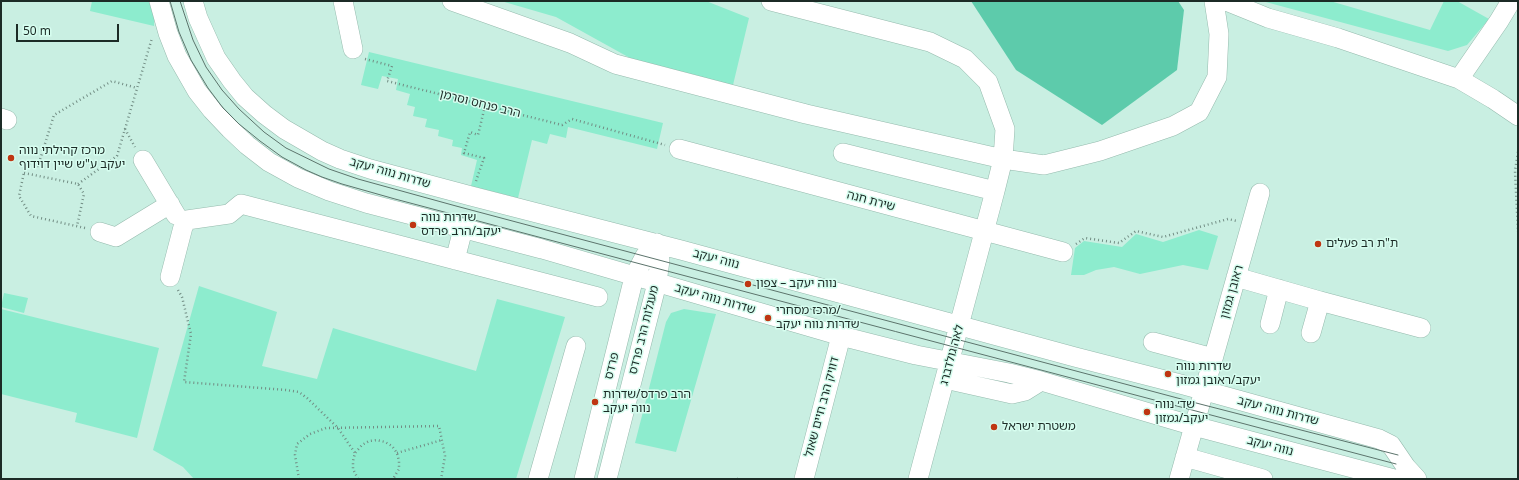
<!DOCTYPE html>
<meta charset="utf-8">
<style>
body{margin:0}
#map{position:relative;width:1519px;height:480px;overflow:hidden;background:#c9efe2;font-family:"Noto Sans",sans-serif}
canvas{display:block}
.frame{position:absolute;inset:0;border:2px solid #1c2b26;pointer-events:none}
.scale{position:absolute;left:16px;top:24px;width:103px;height:18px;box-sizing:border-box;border:2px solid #1c2b26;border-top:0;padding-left:5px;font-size:12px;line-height:14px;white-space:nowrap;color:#1c2b26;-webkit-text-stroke:3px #d6fdef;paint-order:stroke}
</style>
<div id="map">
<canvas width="1519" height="480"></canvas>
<div class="frame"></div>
<div class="scale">50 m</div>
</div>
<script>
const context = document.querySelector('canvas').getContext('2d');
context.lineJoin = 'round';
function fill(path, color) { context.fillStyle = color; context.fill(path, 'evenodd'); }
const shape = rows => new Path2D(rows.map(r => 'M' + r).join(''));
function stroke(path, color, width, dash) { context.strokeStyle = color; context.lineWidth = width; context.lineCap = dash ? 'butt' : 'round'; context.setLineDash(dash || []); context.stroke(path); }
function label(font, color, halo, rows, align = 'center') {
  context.font = font + ' "Noto Sans","Noto Sans Hebrew",sans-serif'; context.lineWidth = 3; context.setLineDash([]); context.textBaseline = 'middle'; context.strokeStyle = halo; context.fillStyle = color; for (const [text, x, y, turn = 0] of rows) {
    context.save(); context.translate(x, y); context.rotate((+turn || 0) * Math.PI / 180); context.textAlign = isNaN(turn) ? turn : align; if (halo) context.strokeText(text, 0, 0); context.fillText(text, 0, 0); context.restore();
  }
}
fill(shape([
 [92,1,149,1,154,17,154,26,90,11],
 [501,1,706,1,749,18,733,85,630,58,556,17],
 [1262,1,1330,1,1430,30,1444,1,1457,1,1489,19,1467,45,1448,51],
 [369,52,663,123,657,149,568,127,566,138,550,134,547,144,532,140,518,198,471,186,477,160,461,155,462,148,452,146,453,140,438,136,439,130,425,127,427,119,413,116,415,107,407,105,410,94,396,90,398,79,382,76,378,89,361,85],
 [1199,230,1218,236,1208,270,1183,265,1140,274,1114,267,1096,270,1084,275,1071,275,1075,248,1084,241,1122,247,1136,234,1163,242],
 [199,286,277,312,262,366,317,379,333,328,476,371,497,299,565,317,516,479,194,479,183,467,153,450],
 [4,293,28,298,24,313,1,307],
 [1,309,159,348,137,438,75,422,77,413,1,394],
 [684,309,716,314,676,452,635,443,666,322,671,313]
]), '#8decce');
fill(shape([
 [971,1,1178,1,1184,10,1177,70,1102,125,1016,70]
]), '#5dcbab');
const minor = shape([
 [159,1,168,33,177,56,197,91,212,110,230,129,247,145,269,162,298,178,329,191,366,203,542,249,841,336,916,355,1009,373,1041,381,1194,426,1394,479],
 [193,1,198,18,216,58,232,81,245,97,264,114,284,129,322,151,340,159,370,169,471,196,681,250,1075,357,1184,385,1379,439,1391,445,1406,467,1417,479],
 [343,1,353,49],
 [452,1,570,43,615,64,806,114,1003,159,1005,129,988,82,965,59,930,42,771,1],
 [1226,1,1268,18,1338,38,1459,79,1493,99,1518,116],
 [1459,79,1499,21,1511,1],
 [1,118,7,120],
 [679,149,1063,252],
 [843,153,995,191,918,479],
 [143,160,176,215],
 [995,191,1003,159,1044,165,1100,151,1173,126,1199,112,1217,77,1219,34,1214,1],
 [100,232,116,237,170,204],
 [455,260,463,229],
 [170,277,183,227,187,220,229,214,241,204,598,297],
 [1236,277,1320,301,1311,333],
 [1320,301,1421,328],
 [1270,324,1279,289],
 [1153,342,1213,358],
 [945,379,1012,394,1025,391,1041,381],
 [1185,457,1263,479],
 [538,479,576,346],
 [584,479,634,277,645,256,657,243],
 [607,479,657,283,660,260,657,243],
 [804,479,841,336],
 [1179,479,1260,193]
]);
stroke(minor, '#95baad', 20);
stroke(shape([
 [365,59,392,66,387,81,562,125,572,119,665,145],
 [125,129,135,147],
 [1518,152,1515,171,1518,232],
 [24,173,78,184,84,194,77,226],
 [476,181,484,158,464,153,470,132,478,135,485,106],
 [78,184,117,156,152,38],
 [85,228,31,216,19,196,26,163,38,166,54,115,112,81,137,88],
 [1076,244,1085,238,1119,243,1136,231,1163,237,1228,219,1237,221],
 [178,290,182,297,191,334,184,382,286,390,299,392,307,398,338,428,355,453],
 [397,453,442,440],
 [299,479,295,455,297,444,310,434,326,428,439,426,445,456,441,479],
 [358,479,353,469,353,461,355,453,362,445,369,441,377,440,385,442,392,446,397,453,399,461,399,469,393,479],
 [738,479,739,477]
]), '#728d84', 2.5, [1, 3]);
stroke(minor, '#fff', 19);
stroke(shape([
 [170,1,179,32,191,60,208,88,223,108,239,124,260,141,282,157,306,170,322,177,342,184,395,199,1396,464],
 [180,1,193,40,206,67,222,90,239,109,264,132,286,148,329,169,358,179,456,206,1200,404,1398,455]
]), '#5c746c', 1);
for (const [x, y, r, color] of [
 [11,158,4,"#bf3612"],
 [413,225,4,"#bf3612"],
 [1318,244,4,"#bf3612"],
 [748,284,4,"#bf3612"],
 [768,318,4,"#bf3612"],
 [1168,374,4,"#bf3612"],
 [595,402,4,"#bf3612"],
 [1147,412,4,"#bf3612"],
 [994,427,4,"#bf3612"]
]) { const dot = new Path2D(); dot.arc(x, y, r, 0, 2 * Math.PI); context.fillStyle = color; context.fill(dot); stroke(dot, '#d6fdef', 1.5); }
label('12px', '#1c2b26', '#d6fdef', [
 ["הרב פנחס וסרמן",480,104,14],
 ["שדרות נווה יעקב",390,173,16],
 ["שירת חנה",871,201,15],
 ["נווה יעקב",716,259,15],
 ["ראובן גמזון",1232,292,-74],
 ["שדרות נווה יעקב",715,299,16],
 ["מעגלות הרב פרדס",644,330,-76],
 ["לאה גולדברג",952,355,-75],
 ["פרדס",612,366,-76],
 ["דוויק הרב חיים שאול",822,407,-75],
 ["שדרות נווה יעקב",1278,411,15],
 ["נווה יעקב",1270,446,15]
]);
label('12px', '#1c2b26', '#d6fdef', [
 ["מרכז קהילתי נווה",19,151],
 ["יעקב ע\"ש שיין דוידוף",19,165],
 ["שדרות נווה",421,218],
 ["יעקב/הרב פרדס",421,232],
 ["ת\"ת רב פעלים",1326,244],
 ["נווה יעקב – צפון",756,284],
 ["מרכז מסחרי/",776,311],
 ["שדרות נווה יעקב",776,325],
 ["שדרות נווה",1176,367],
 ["יעקב/ראובן גמזון",1176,381],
 ["הרב פרדס/שדרות",603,395],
 ["נווה יעקב",603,409],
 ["שד׳ נווה",1155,405],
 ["יעקב/גמזון",1155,419],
 ["משטרת ישראל",1002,427]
], 'left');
</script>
